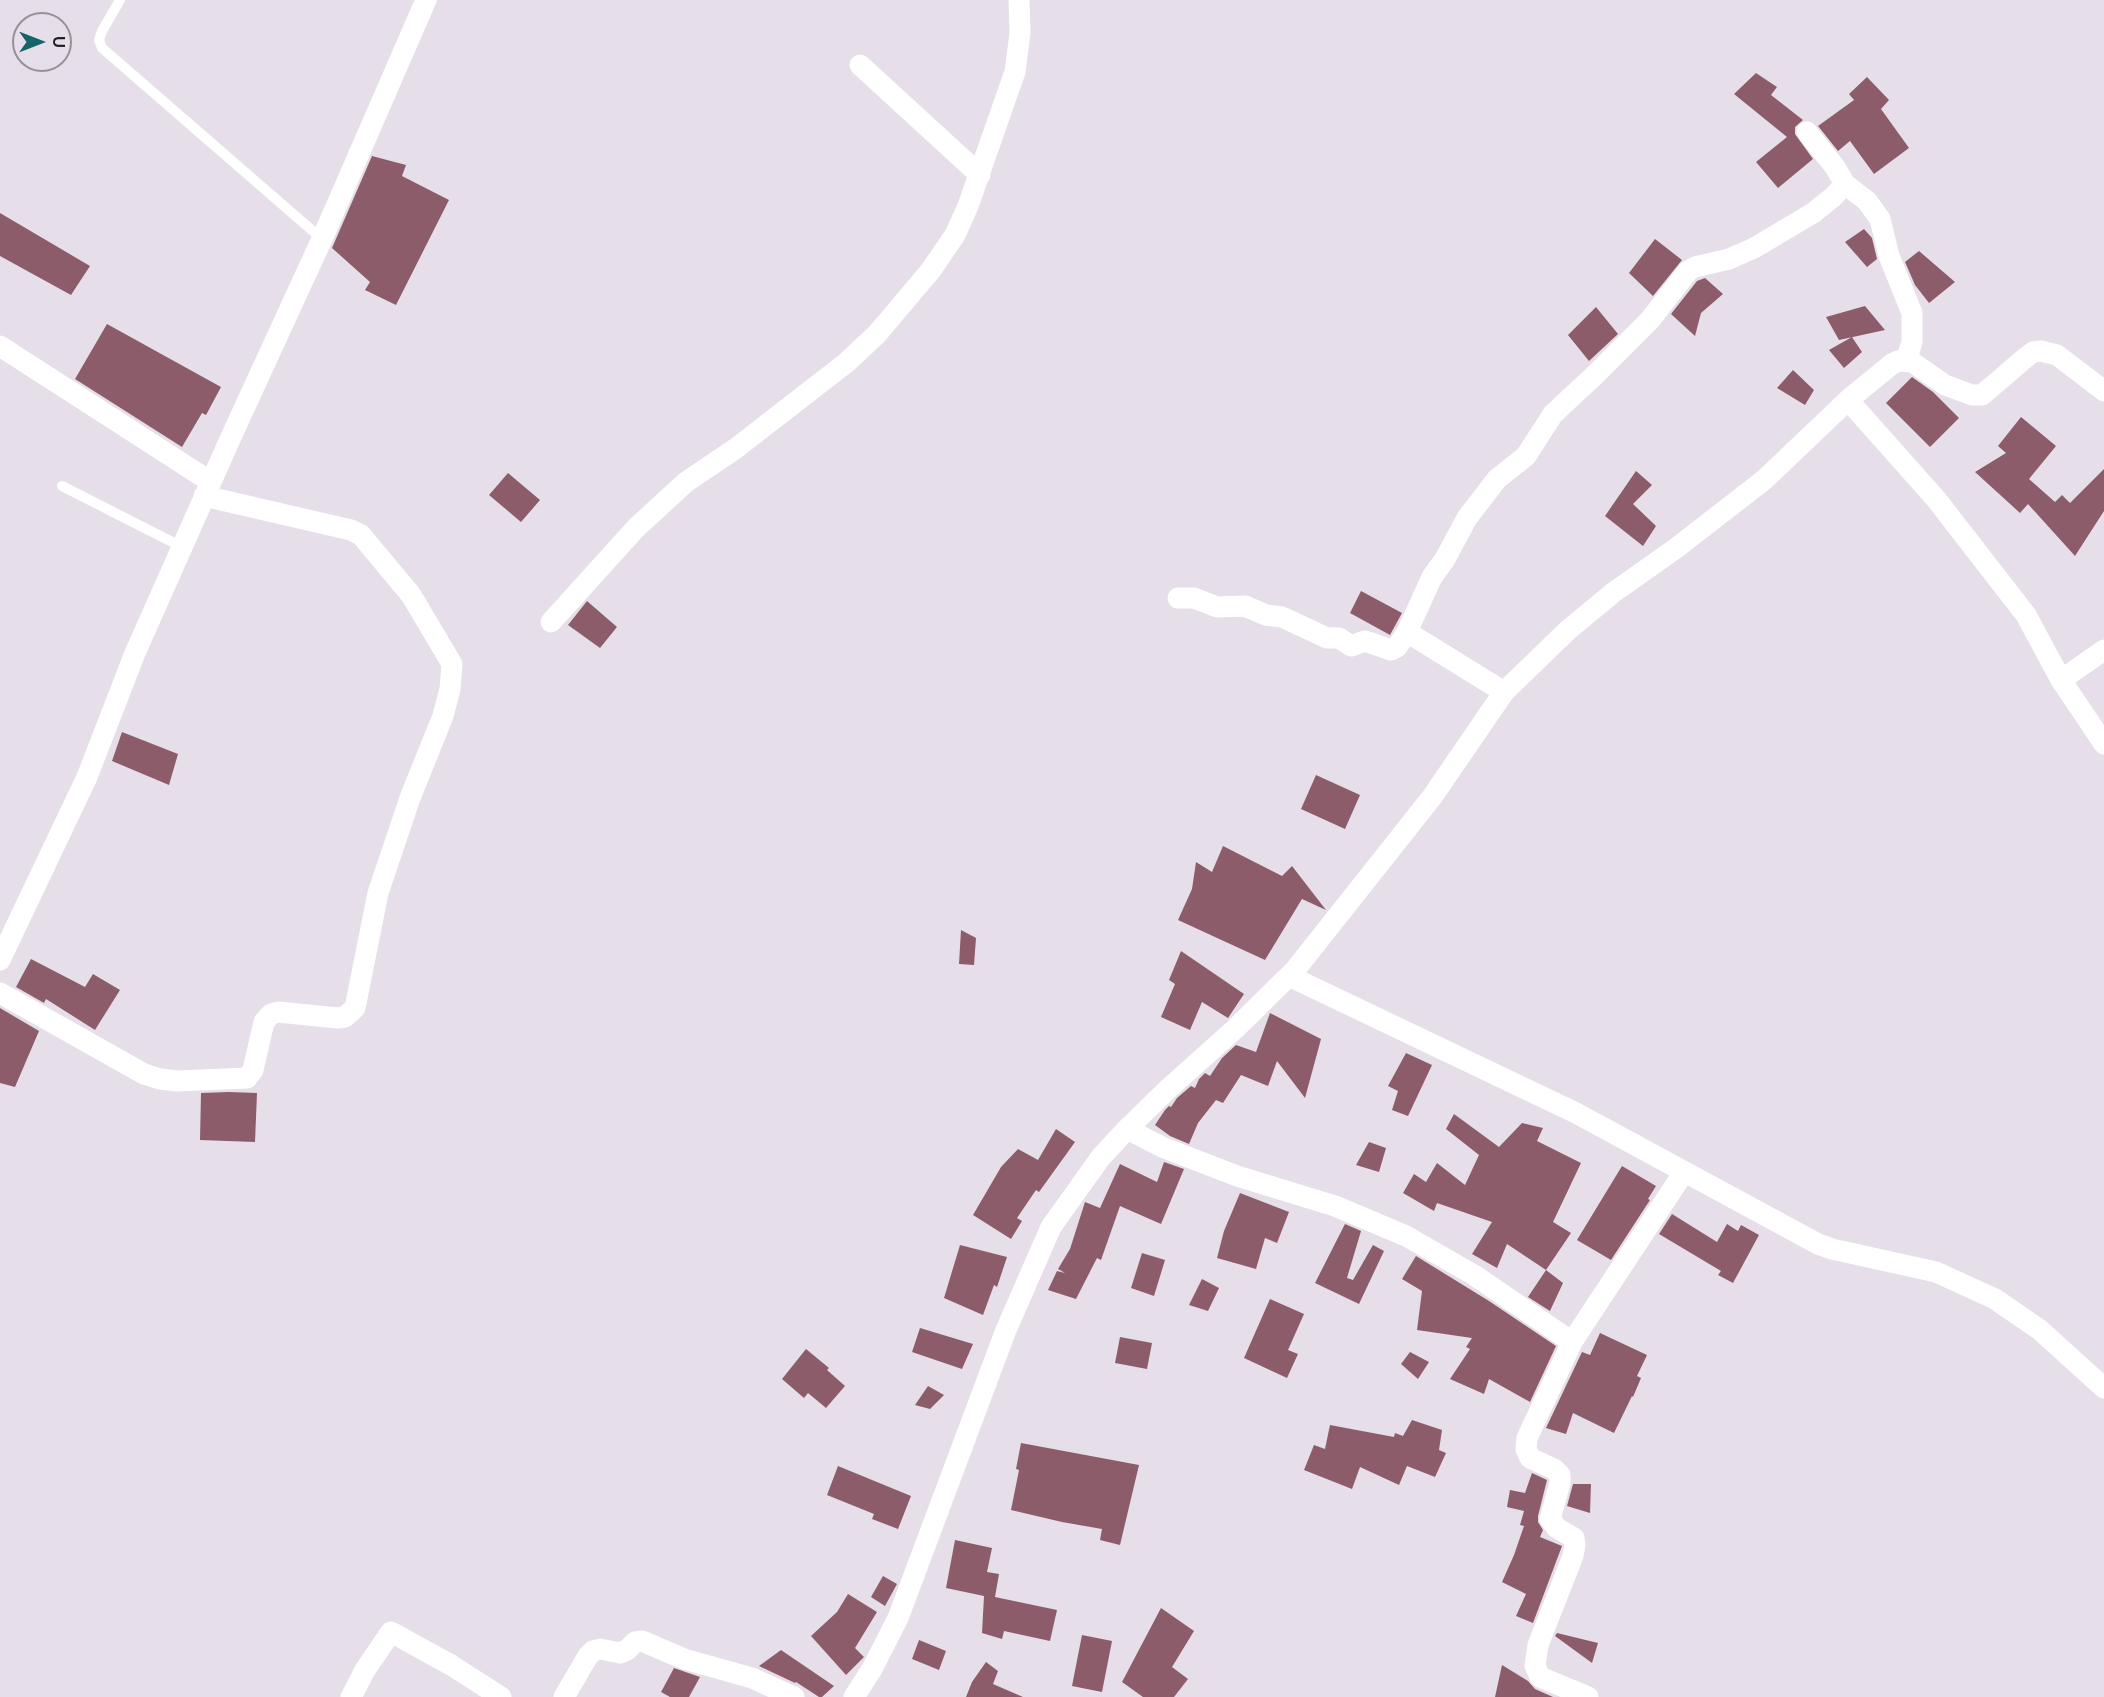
<!DOCTYPE html>
<style>
body{margin:0}
#map{position:relative;width:2104px;height:1697px;overflow:hidden;background:#e6dee9;font-family:Raleway,sans-serif}
canvas{display:block}
.north{position:absolute;left:12px;top:12px;width:60px;height:60px;box-sizing:border-box;background:#e6dee9;border:2px solid #979199;border-radius:50%;rotate:90deg;font-size:16px;font-weight:700;line-height:24px;text-align:center;color:#201d21}
.north::after{content:'';display:block;margin:auto;width:21px;height:27px;background:#15646a;clip-path:polygon(50% 0,100% 100%,50% 72%,0 100%)}
</style>
<div id="map">
<canvas width="2104" height="1697"></canvas>
<div class="north">U</div>
</div>
<script>
const context = document.querySelector('canvas').getContext('2d');
context.lineJoin = 'round';
function fill(path, color) { context.fillStyle = color; context.fill(path, 'evenodd'); }
const shape = rows => new Path2D(rows.map(r => 'M' + r).join(''));
function stroke(path, color, width, dash) { context.strokeStyle = color; context.lineWidth = width; context.lineCap = dash ? 'butt' : 'round'; context.setLineDash(dash || []); context.stroke(path); }
fill(shape([
 [1756,73,1777,87,1771,95,1803,120,1795,127,1795,134,1813,159,1778,188,1756,162,1787,137,1734,94],
 [1867,77,1889,100,1881,109,1909,148,1874,174,1850,141,1838,151,1818,126,1854,100,1849,94],
 [372,156,406,165,402,176,449,200,396,305,365,290,370,282,332,248],
 [0,213,90,266,71,295,0,256],
 [1864,229,1872,238,1877,259,1867,267,1845,242],
 [1655,239,1682,260,1653,296,1629,273],
 [1919,251,1955,282,1929,303,1915,285,1905,262],
 [1705,278,1723,294,1701,313,1695,336,1671,314,1697,281],
 [1865,306,1885,330,1839,340,1826,317],
 [1596,307,1618,334,1589,361,1568,335],
 [107,324,221,387,206,415,202,413,182,447,75,379],
 [1852,337,1862,352,1844,368,1829,350],
 [1793,370,1814,390,1805,405,1777,388],
 [1912,377,1933,392,1959,418,1930,447,1886,403],
 [2021,417,2056,446,2029,479,2055,502,2062,495,2070,503,2104,469,2104,511,2075,556,2028,504,2020,513,1975,472,2006,453,1998,446],
 [1636,471,1652,485,1633,504,1656,526,1643,546,1605,516],
 [508,473,540,500,521,522,489,495],
 [1361,591,1402,613,1390,635,1350,613],
 [587,601,617,627,600,648,568,625],
 [122,732,178,754,169,785,112,761],
 [1316,775,1360,795,1345,829,1301,809],
 [1223,846,1282,876,1292,866,1326,910,1302,899,1265,960,1178,920,1192,889,1196,862,1212,872],
 [961,930,976,938,974,965,959,964],
 [1181,951,1244,994,1228,1018,1202,1002,1190,1030,1161,1017,1175,984,1169,980],
 [31,959,85,987,93,974,120,990,95,1030,46,999,44,1003,16,987],
 [0,1008,39,1031,15,1087,0,1083],
 [1270,1013,1321,1039,1305,1098,1277,1061,1268,1086,1241,1075,1223,1103,1216,1100,1198,1123,1189,1144,1170,1136,1155,1125,1165,1110,1169,1106,1171,1107,1177,1098,1191,1086,1195,1088,1199,1079,1205,1073,1210,1076,1222,1058,1236,1045,1256,1052],
 [1406,1053,1432,1065,1408,1116,1392,1110,1398,1091,1388,1086],
 [229,1092,257,1093,255,1142,200,1140,201,1093],
 [1454,1114,1499,1147,1522,1123,1543,1128,1537,1141,1581,1163,1553,1222,1571,1233,1546,1270,1507,1244,1497,1268,1472,1254,1492,1222,1437,1203,1434,1211,1403,1193,1414,1174,1426,1182,1437,1163,1465,1185,1479,1155,1446,1129],
 [1056,1129,1075,1142,1039,1192,1036,1190,1017,1218,1022,1221,1011,1239,973,1215,1001,1167,1018,1149,1038,1160],
 [1369,1142,1386,1148,1379,1172,1356,1165],
 [1164,1162,1184,1169,1161,1224,1120,1206,1101,1260,1097,1258,1076,1299,1048,1290,1057,1271,1065,1273,1058,1269,1070,1249,1085,1202,1100,1208,1120,1164,1157,1182],
 [1622,1166,1656,1186,1648,1199,1650,1200,1611,1260,1577,1240],
 [1240,1193,1289,1212,1277,1243,1265,1238,1256,1269,1217,1258,1224,1231],
 [1672,1214,1717,1242,1727,1224,1738,1231,1741,1225,1759,1235,1733,1283,1718,1275,1721,1271,1659,1234],
 [1345,1224,1361,1231,1347,1278,1353,1280,1373,1245,1384,1251,1359,1304,1315,1283],
 [960,1245,1007,1257,997,1287,994,1285,983,1315,944,1298],
 [1142,1253,1165,1260,1154,1296,1131,1288],
 [1416,1256,1489,1301,1556,1346,1530,1402,1489,1379,1484,1394,1450,1379,1470,1349,1466,1347,1472,1338,1417,1330,1422,1291,1402,1279],
 [1546,1270,1563,1283,1550,1311,1528,1297],
 [1202,1279,1219,1288,1208,1311,1189,1305],
 [1270,1299,1304,1314,1288,1350,1298,1354,1287,1378,1244,1358],
 [920,1328,973,1344,962,1369,912,1352],
 [1600,1333,1647,1355,1637,1376,1641,1378,1633,1397,1632,1396,1614,1433,1573,1413,1566,1434,1546,1428,1582,1352,1590,1355],
 [1120,1337,1152,1343,1147,1369,1115,1363],
 [806,1349,829,1368,827,1370,845,1386,826,1408,808,1393,804,1398,782,1379],
 [1410,1352,1429,1362,1418,1379,1401,1364],
 [928,1386,944,1395,930,1409,915,1405],
 [1412,1420,1442,1430,1439,1450,1446,1453,1435,1477,1407,1466,1399,1485,1360,1467,1352,1489,1304,1470,1314,1445,1325,1449,1330,1425,1394,1437,1395,1433,1403,1436],
 [1021,1443,1139,1465,1120,1545,1100,1540,1102,1529,1062,1522,1011,1510,1019,1470,1016,1469],
 [838,1466,911,1496,898,1529,872,1519,874,1514,827,1495],
 [1532,1473,1547,1480,1538,1516,1538,1522,1543,1530,1540,1537,1562,1546,1533,1623,1516,1616,1526,1594,1502,1582,1514,1555,1524,1526,1520,1525,1524,1511,1507,1507,1510,1490,1525,1493],
 [1573,1484,1591,1484,1590,1513,1567,1506],
 [955,1540,992,1548,987,1572,999,1574,995,1597,1057,1610,1050,1641,1004,1631,1002,1639,982,1633,984,1596,946,1588],
 [883,1576,897,1584,885,1606,871,1597],
 [848,1594,877,1612,855,1648,864,1657,846,1675,811,1636,837,1612],
 [1161,1608,1194,1631,1172,1667,1188,1679,1174,1697,1143,1697,1122,1682],
 [1557,1633,1598,1643,1592,1663,1555,1636],
 [1082,1635,1112,1641,1102,1692,1072,1686],
 [919,1640,946,1651,939,1670,912,1659],
 [781,1650,834,1686,822,1697,819,1697,796,1682,795,1683,759,1666],
 [986,1662,998,1671,993,1684,1023,1697,966,1697,972,1682],
 [1502,1665,1528,1681,1535,1689,1553,1697,1495,1697],
 [674,1668,700,1677,689,1697,670,1697,661,1692]
]), '#8d5c6b');
stroke(shape([
 [120,0,102,31,99,40,102,48,322,239],
 [62,486,182,547]
]), '#fff', 10);
stroke(shape([
 [860,65,980,175],
 [1807,132,1835,167,1845,184,1867,201,1880,219,1889,256,1912,313,1912,342,1906,361],
 [0,346,211,482],
 [1848,400,1936,499,2026,615,2061,680,2104,744],
 [1178,598,1194,598,1217,607,1245,606,1266,615,1282,617,1327,638,1339,638,1351,646,1365,641,1391,650,1397,647,1407,632],
 [551,622,636,528,686,482,735,449,846,363,877,334,931,270,955,235,968,206,1009,89,1015,72,1020,33,1019,0],
 [2061,680,2104,650],
 [1504,692,1407,632,1432,577,1445,559,1467,518,1497,479,1526,456,1553,414,1596,374,1650,320,1688,271,1695,267,1729,259,1754,248,1813,213,1833,197,1845,184],
 [0,960,87,777,135,653,231,437,322,239,426,0],
 [1289,976,1576,1113,1818,1244,1832,1249,1936,1272,1995,1299,2040,1330,2104,1388],
 [0,993,144,1074,160,1079,177,1081,247,1078,253,1070,264,1022,271,1014,278,1012,338,1018,345,1017,355,1008,378,893,410,798,443,716,450,689,452,664,411,595,361,535,351,530,204,496],
 [1127,1129,1162,1147,1237,1176,1335,1206,1406,1236,1474,1275,1572,1342],
 [351,1697,365,1670,391,1632,451,1665,501,1697],
 [564,1697,588,1656,593,1651,600,1649,620,1653,627,1650,635,1642,642,1641,684,1659,752,1678,794,1697],
 [854,1697,872,1669,898,1618,1006,1330,1051,1227,1101,1157,1127,1129,1168,1089,1235,1029,1295,970,1432,797,1504,692,1568,630,1614,592,1675,549,1764,480,1848,400,1892,364,1898,361,1912,362,1945,385,1972,395,1982,395,2024,359,2033,352,2041,351,2057,355,2104,391],
 [1588,1697,1540,1677,1535,1666,1538,1645,1573,1556,1575,1545,1574,1538,1557,1528,1550,1519,1560,1483,1560,1475,1554,1469,1530,1458,1526,1449,1527,1438,1572,1342,1684,1172]
]), '#fff', 21);
</script>
